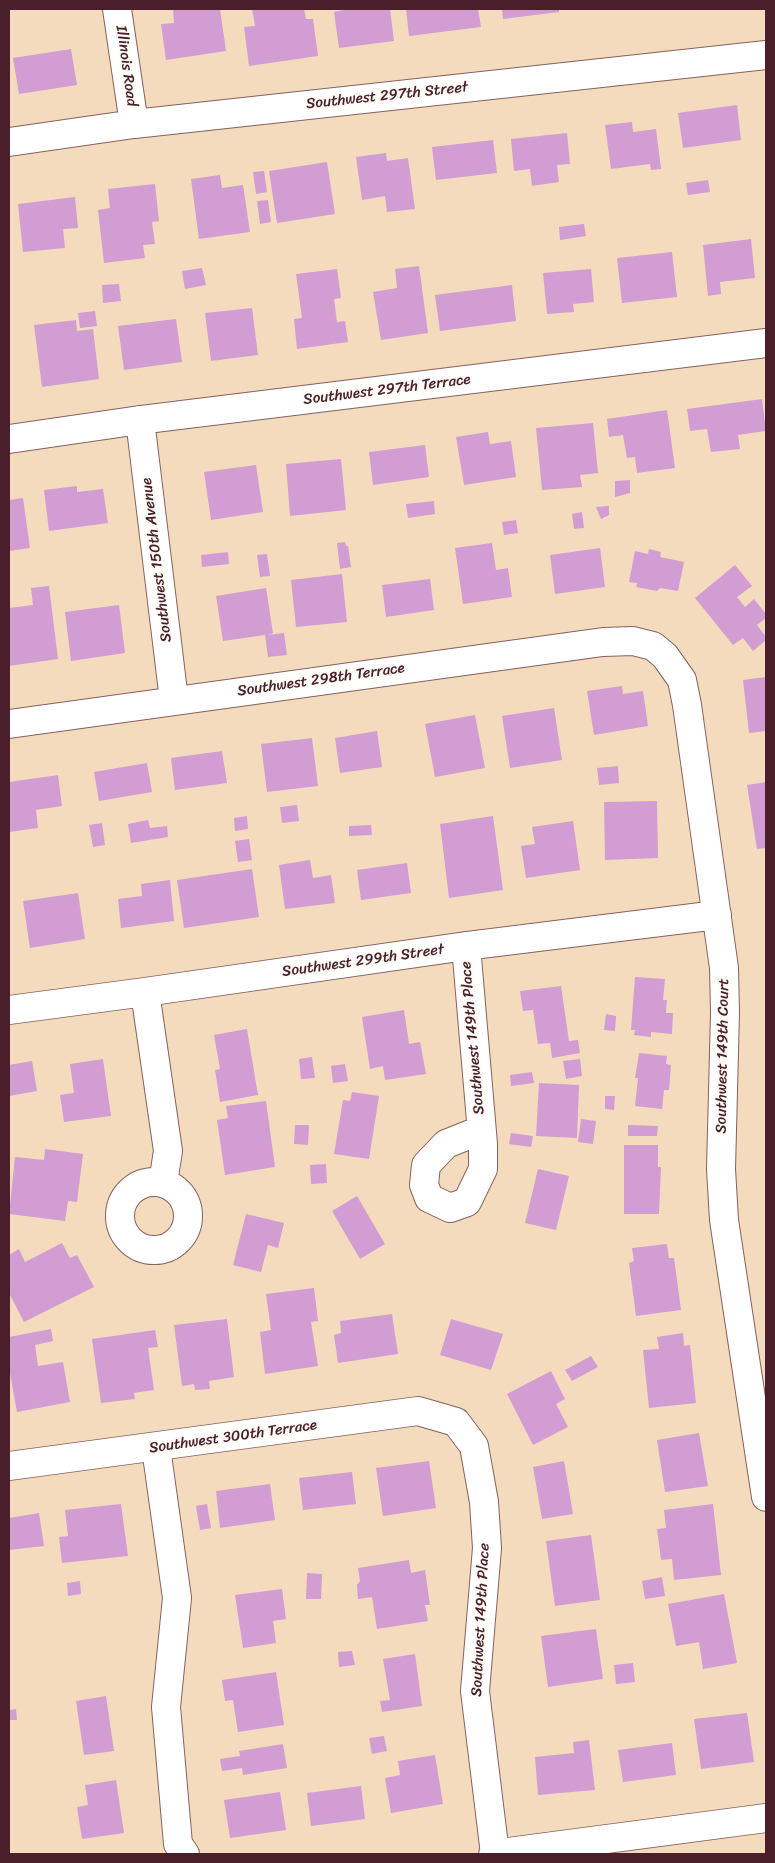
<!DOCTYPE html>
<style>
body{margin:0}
#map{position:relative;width:775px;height:1863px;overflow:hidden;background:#f4dbbe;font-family:Sriracha,sans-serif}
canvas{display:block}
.frame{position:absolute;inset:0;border:10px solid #4a1f2b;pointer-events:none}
</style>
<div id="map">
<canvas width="775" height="1863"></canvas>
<div class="frame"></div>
</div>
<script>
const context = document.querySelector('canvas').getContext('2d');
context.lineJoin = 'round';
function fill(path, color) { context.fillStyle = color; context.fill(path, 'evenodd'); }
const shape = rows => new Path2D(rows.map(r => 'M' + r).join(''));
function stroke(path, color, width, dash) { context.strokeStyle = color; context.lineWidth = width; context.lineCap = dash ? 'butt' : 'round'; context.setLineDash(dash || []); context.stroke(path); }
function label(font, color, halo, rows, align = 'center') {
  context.font = font + ' Sriracha,sans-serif'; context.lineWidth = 4.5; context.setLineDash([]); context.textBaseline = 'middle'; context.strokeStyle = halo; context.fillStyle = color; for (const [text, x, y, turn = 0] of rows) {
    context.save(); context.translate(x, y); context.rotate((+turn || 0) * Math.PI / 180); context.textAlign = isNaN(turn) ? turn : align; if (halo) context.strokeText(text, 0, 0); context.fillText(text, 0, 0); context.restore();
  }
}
fill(shape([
 [173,9,220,9,226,51,166,60,161,24,174,23],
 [252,9,304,9,306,19,313,19,318,56,249,66,244,27,255,26],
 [348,9,390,9,394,41,339,48,334,12],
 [406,9,478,9,481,27,409,36],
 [502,9,559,9,559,12,503,19],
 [71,49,77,85,19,94,13,58],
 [737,105,741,140,683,148,678,113],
 [632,122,633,132,656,129,661,169,651,170,650,164,611,169,605,125],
 [567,133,570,164,557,165,559,182,532,186,530,169,514,171,511,139],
 [493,140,497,173,436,180,432,147],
 [386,153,387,161,408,158,415,209,387,212,385,196,362,200,356,157],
 [327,162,335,214,277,223,269,171],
 [264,171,267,192,256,194,253,172],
 [220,175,222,188,243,185,250,232,199,239,191,179],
 [708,180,710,192,688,195,686,183],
 [155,184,159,221,152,222,155,244,143,245,145,258,104,263,98,210,110,208,108,189],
 [75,197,78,228,63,229,65,248,23,252,18,204],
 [268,200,271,222,260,224,257,201],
 [584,224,586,236,560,240,559,227],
 [751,239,755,278,720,282,721,294,708,296,703,245],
 [672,252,677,297,622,303,617,258],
 [419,266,428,333,381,340,373,292,397,288,395,269],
 [202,268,206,285,185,289,182,271],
 [337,269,341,298,334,299,337,322,345,321,348,342,297,349,294,319,302,318,296,274],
 [591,269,594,302,573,304,574,312,547,314,543,273],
 [119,284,121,301,103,303,102,285],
 [512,285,516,321,440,331,435,295],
 [252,308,258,355,211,361,205,313],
 [95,311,97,326,80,328,78,313],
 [176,319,182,362,124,370,118,326],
 [76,320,77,331,93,329,99,379,42,387,34,325],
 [762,399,766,431,738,435,740,449,711,452,707,429,690,431,687,409],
 [667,410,675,468,637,473,635,457,627,458,623,435,609,437,607,419],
 [593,423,598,473,580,475,582,487,542,490,536,428],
 [488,432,490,444,511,441,516,477,464,485,456,437],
 [425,445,429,477,373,485,369,452],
 [341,459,346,510,290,516,286,464],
 [256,465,263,512,211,520,204,472],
 [630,480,630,493,615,497,615,481],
 [77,486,77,492,103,489,108,523,49,531,44,490],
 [23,498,30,548,9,551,9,500],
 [434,501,435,514,408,518,406,504],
 [609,506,609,515,601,519,596,507],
 [582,512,584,528,574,529,572,514],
 [516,520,518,533,504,535,502,522],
 [345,542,346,546,348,546,351,567,340,569,337,543],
 [492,543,496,570,508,568,512,597,463,604,455,548],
 [600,548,605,587,555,594,550,555],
 [649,549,661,552,660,557,684,562,678,591,660,588,657,591,636,587,637,583,629,582,635,551,648,554],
 [228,552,229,564,202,567,201,555],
 [267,554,270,576,260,577,257,555],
 [735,565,752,586,737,597,745,607,754,599,766,614,766,618,757,625,766,637,766,640,753,651,743,638,733,645,695,598],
 [342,574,347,622,296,627,291,580],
 [430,579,434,610,386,617,382,585],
 [49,586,58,659,9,666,9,608,33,605,31,588],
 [266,588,273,633,268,635,284,633,287,655,268,657,265,635,223,641,216,596],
 [119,605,125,653,71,661,65,612],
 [766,677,766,731,749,733,743,680],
 [622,686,623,694,643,691,648,726,594,735,587,691],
 [554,708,562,760,510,768,502,716],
 [475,715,485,768,435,777,425,724],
 [377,731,382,767,340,773,335,738],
 [312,738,318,786,267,792,261,744],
 [222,751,227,783,175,790,171,758],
 [147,763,152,792,99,801,94,772],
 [618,766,619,783,599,785,597,768],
 [58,775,62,806,36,810,38,828,9,832,9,782],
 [766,782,766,848,757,849,747,785],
 [657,801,658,858,605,860,604,802],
 [297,805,299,821,282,823,280,807],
 [247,816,248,829,235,831,234,818],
 [493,816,503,890,449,898,440,824],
 [148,820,150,828,167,826,168,837,131,843,128,824],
 [573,821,580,870,526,878,521,846,535,844,532,827],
 [102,823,105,845,93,847,89,825],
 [371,825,372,835,349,836,349,826],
 [249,839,252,860,238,862,235,841],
 [310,860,313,878,331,875,335,903,285,909,279,865],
 [407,863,411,893,361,900,357,870],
 [252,869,259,917,184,928,177,880],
 [170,880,174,921,121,928,118,899,142,896,141,884],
 [78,893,85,939,30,948,23,901],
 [635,977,665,979,663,1000,667,1000,666,1013,673,1013,672,1034,651,1032,651,1037,634,1035,635,1030,631,1030],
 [561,986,569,1041,578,1040,580,1053,552,1058,550,1043,538,1044,533,1010,523,1011,520,991],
 [404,1010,409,1044,420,1042,426,1074,385,1080,383,1066,370,1069,362,1017],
 [606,1014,616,1016,615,1031,604,1030],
 [247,1029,258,1095,220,1102,215,1070,220,1069,214,1035],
 [639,1053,667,1056,666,1064,671,1065,669,1090,664,1090,662,1109,635,1106,638,1078,635,1078],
 [312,1057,315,1078,301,1079,299,1059],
 [103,1059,111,1116,64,1122,60,1095,74,1093,70,1064],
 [580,1059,582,1076,566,1079,563,1061],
 [32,1061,37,1091,9,1096,9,1065],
 [345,1064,348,1081,333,1083,331,1066],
 [532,1072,534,1083,511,1086,510,1075],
 [539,1083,579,1085,577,1138,536,1136],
 [352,1092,379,1096,369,1159,334,1154,343,1100,350,1101],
 [605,1096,615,1096,614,1110,605,1109],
 [266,1101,275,1167,225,1175,217,1120,228,1118,226,1106],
 [581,1119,596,1121,593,1144,578,1142],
 [295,1125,309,1125,308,1145,294,1144],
 [628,1125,658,1126,657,1136,628,1136],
 [511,1133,533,1136,531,1147,509,1144],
 [624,1145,658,1145,658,1167,661,1167,659,1214,624,1214],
 [45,1149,83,1154,77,1202,68,1201,65,1221,9,1214,15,1157,44,1160],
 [326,1164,327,1183,311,1184,310,1165],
 [538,1169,569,1176,556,1230,525,1223],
 [357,1196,385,1244,360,1259,332,1211],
 [246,1214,284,1223,278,1248,268,1245,261,1272,233,1265],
 [62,1243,70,1258,77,1255,94,1287,24,1322,9,1293,9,1255,19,1249,25,1262],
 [667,1244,669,1258,674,1258,681,1310,636,1316,629,1263,634,1261,632,1248],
 [314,1288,318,1321,311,1322,318,1366,265,1374,260,1332,271,1330,266,1294],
 [392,1314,398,1354,338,1363,334,1335,341,1333,340,1321],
 [227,1319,234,1377,209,1381,210,1389,195,1390,194,1384,182,1386,174,1325],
 [451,1319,503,1334,491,1370,440,1355],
 [51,1329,53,1341,35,1345,38,1366,63,1362,70,1402,17,1412,9,1368,9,1337],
 [155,1330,158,1347,148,1348,154,1390,134,1393,135,1399,101,1403,92,1339],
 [683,1333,684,1346,690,1345,696,1403,649,1408,643,1350,659,1349,657,1337],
 [591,1356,598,1367,572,1381,565,1370],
 [551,1371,565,1399,556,1404,568,1427,533,1445,507,1394],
 [699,1433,708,1486,665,1492,657,1440],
 [429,1461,436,1508,383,1516,376,1468],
 [564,1461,573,1514,542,1519,533,1467],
 [352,1472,356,1504,303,1510,299,1478],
 [270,1484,275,1520,220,1528,216,1491],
 [121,1504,128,1556,62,1563,59,1537,68,1536,65,1510],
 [207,1504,211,1528,200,1530,196,1506],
 [713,1504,721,1575,674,1580,672,1559,661,1560,657,1529,666,1528,664,1510],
 [39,1513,44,1546,9,1550,9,1518],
 [591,1535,600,1600,555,1606,546,1541],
 [409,1560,411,1573,425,1570,430,1605,425,1605,428,1621,377,1629,372,1597,358,1599,357,1585,360,1581,358,1568],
 [307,1573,322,1574,321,1599,306,1599],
 [662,1577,665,1596,645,1599,642,1581],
 [80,1581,81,1594,68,1596,67,1583],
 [282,1589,286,1619,273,1621,276,1643,243,1648,235,1595],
 [724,1594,737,1663,703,1669,699,1642,676,1646,668,1604],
 [596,1629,603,1679,548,1687,541,1636],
 [352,1651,355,1665,339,1667,338,1652],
 [415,1654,422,1706,382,1712,380,1701,390,1700,383,1659],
 [633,1663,635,1682,616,1684,614,1665],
 [276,1672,284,1725,238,1732,233,1700,225,1701,222,1680],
 [106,1696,114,1751,84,1755,76,1701],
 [16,1709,17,1720,9,1720,9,1710],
 [747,1713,754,1762,701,1769,694,1719],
 [384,1736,387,1751,372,1754,369,1738],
 [589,1740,595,1790,538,1795,535,1757,574,1753,573,1742],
 [672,1743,676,1775,623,1782,618,1750],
 [283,1744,287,1768,243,1775,242,1768,222,1771,220,1759,240,1756,239,1751],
 [435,1755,443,1804,391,1813,385,1778,400,1775,398,1761],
 [116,1780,124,1833,82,1839,77,1807,88,1805,85,1785],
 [361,1786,365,1819,311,1826,307,1793],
 [280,1792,286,1830,230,1838,224,1800]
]), '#d29dd3');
const minor = shape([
 [117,9,134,124],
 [9,142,134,124,766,55],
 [140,420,174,700],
 [9,439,140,420,766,343],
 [9,724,603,642,633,641,653,646,665,656,682,680,687,705,724,968,725,1013,721,1169,724,1220,766,1497],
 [466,946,483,1144,483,1169,467,1202,450,1208,429,1198,424,1185,426,1165,446,1144,481,1130],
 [145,992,168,1151,163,1183],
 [9,1010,145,992,466,946,717,915],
 '120 1216a34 34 0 1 1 68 0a34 34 0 1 1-68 0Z',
 [156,1448,177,1598,166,1707,178,1844,185,1854],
 [9,1466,418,1411,456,1422,474,1446,484,1502,487,1548,475,1691,495,1854],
 [493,1854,766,1818]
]);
stroke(minor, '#86615e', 30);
stroke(minor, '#fff', 28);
label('15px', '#4a1f2b', '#fdfcf7', [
 ["Illinois Road",126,66,82],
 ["Southwest 297th Street",387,96,-6],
 ["Southwest 297th Terrace",387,390,-7],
 ["Southwest 150th Avenue",157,560,-97],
 ["Southwest 298th Terrace",321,680,-8],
 ["Southwest 299th Street",363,961,-8],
 ["Southwest 149th Place",473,1038,-95],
 ["Southwest 149th Court",723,1056,-89],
 ["Southwest 300th Terrace",233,1437,-8],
 ["Southwest 149th Place",481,1620,-87]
]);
</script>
